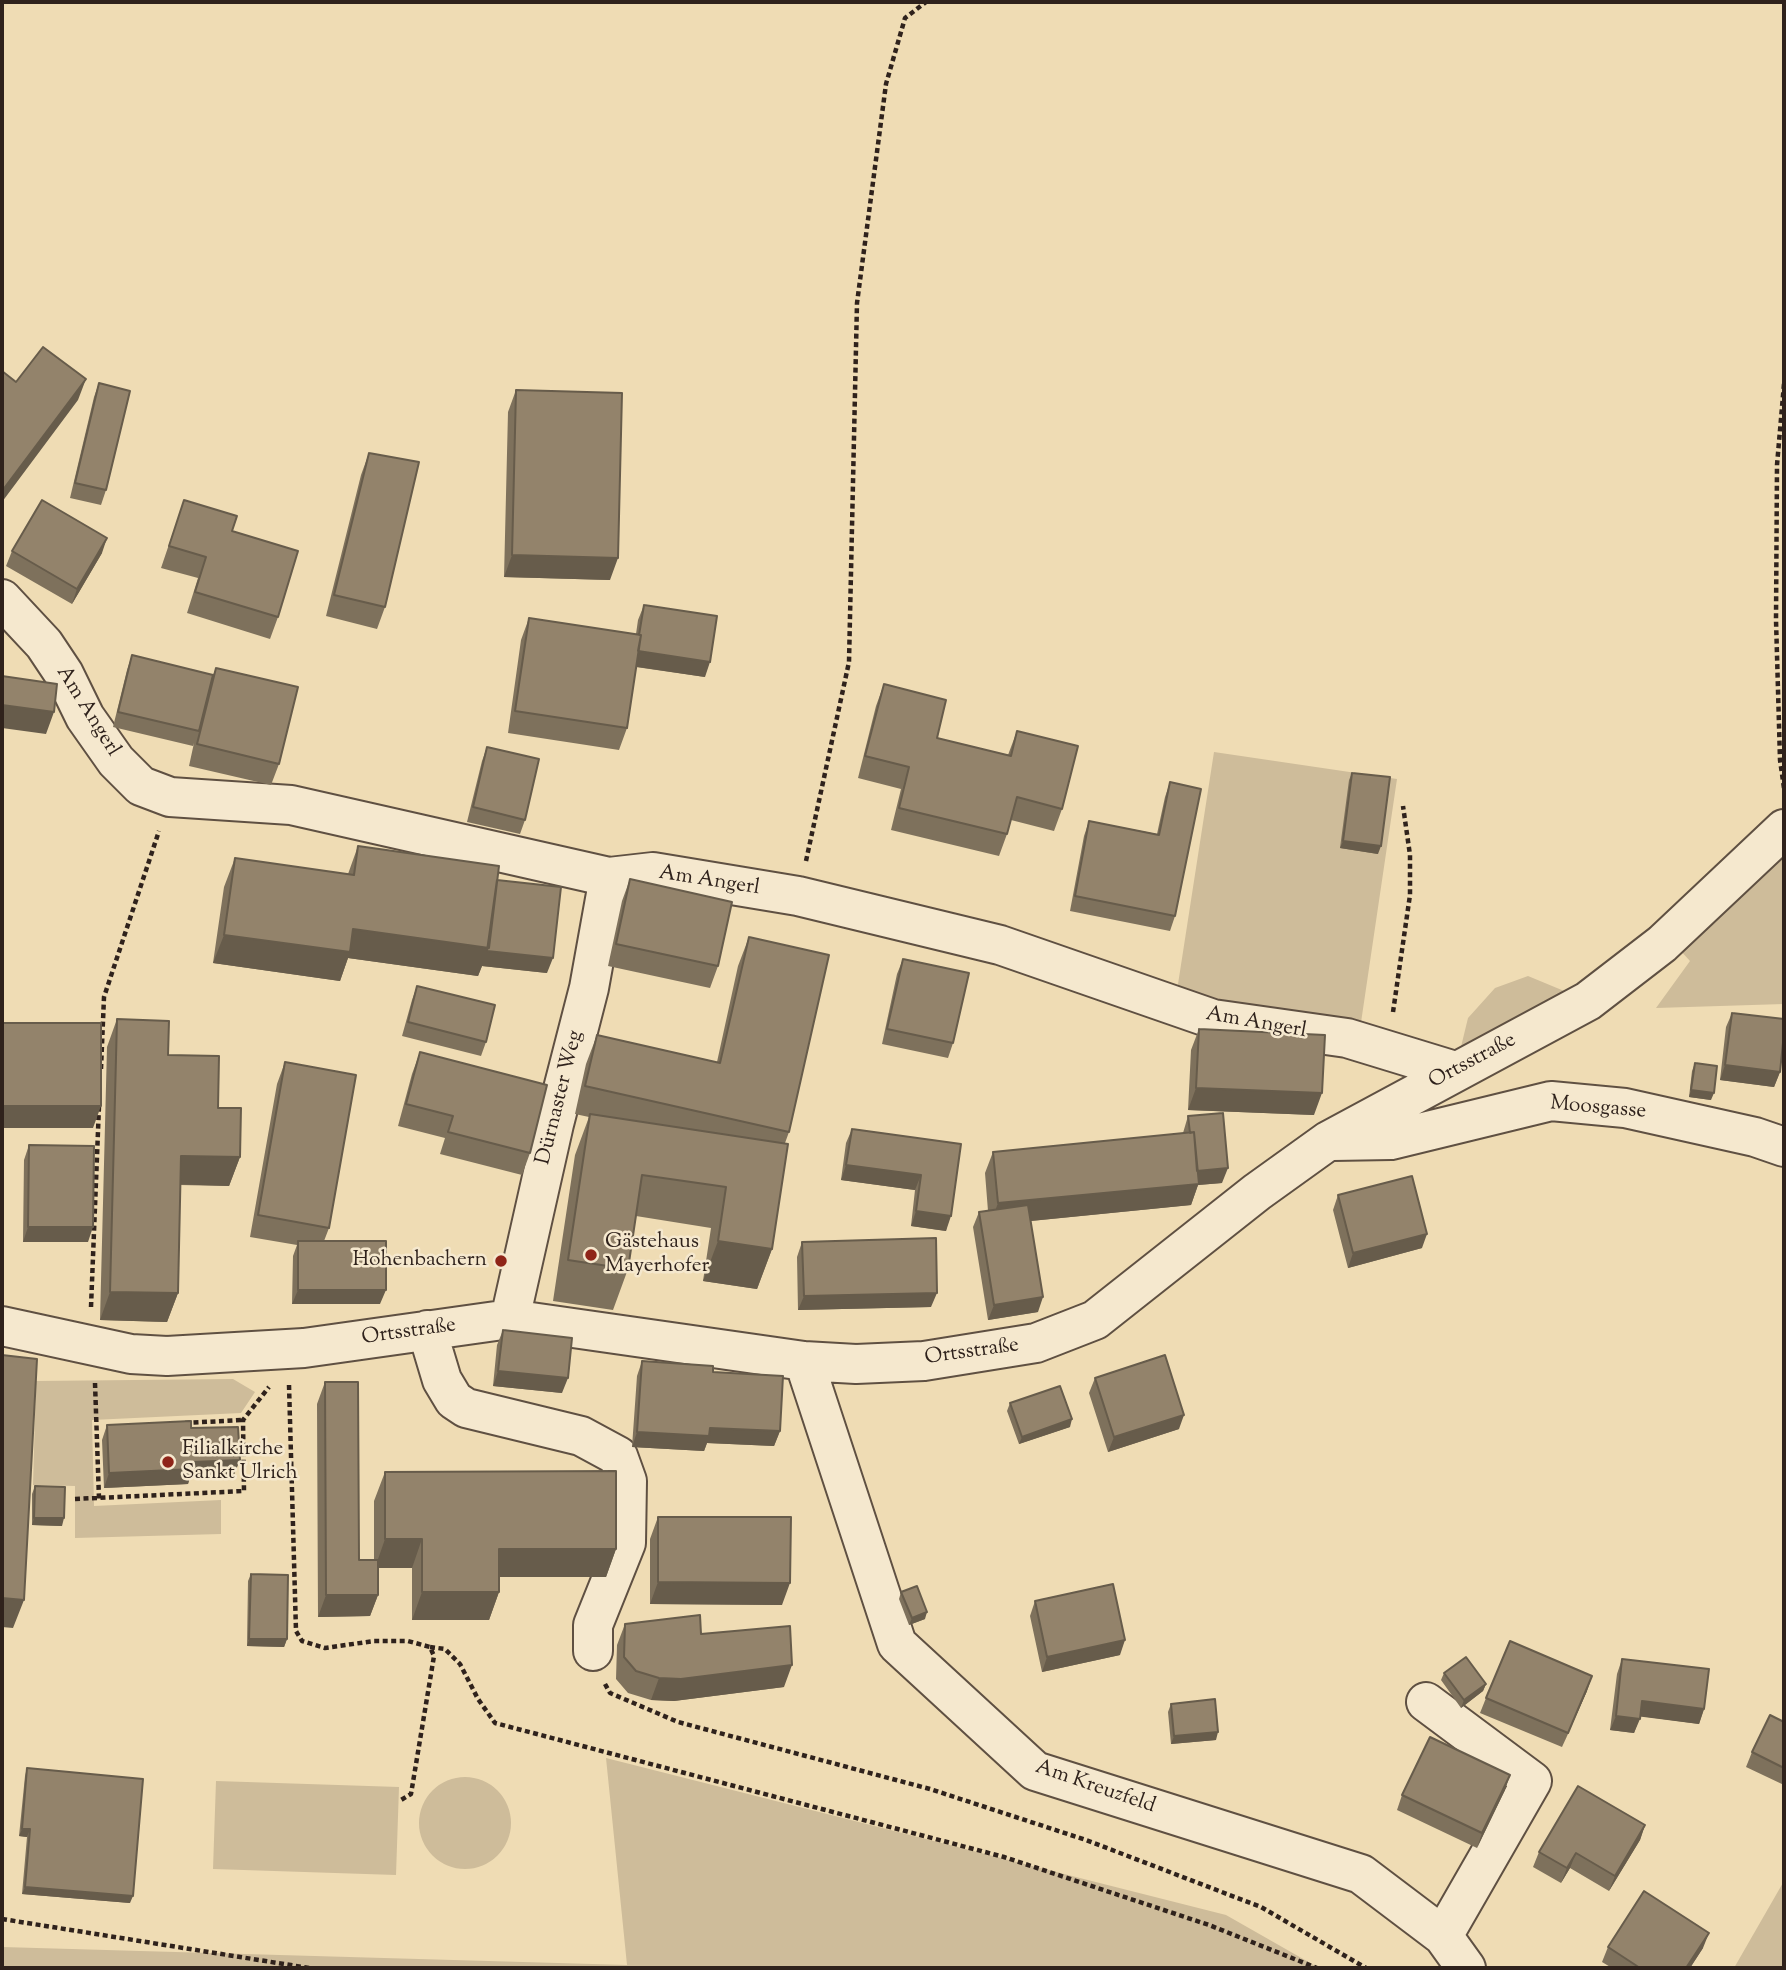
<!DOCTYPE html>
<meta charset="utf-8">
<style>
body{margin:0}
#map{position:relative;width:1786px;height:1970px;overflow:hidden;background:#efdcb4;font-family:"Sorts Mill Goudy",serif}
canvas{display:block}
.frame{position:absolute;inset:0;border:4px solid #2f221c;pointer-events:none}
</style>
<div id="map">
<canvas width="1786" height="1970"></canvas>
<div class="frame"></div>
</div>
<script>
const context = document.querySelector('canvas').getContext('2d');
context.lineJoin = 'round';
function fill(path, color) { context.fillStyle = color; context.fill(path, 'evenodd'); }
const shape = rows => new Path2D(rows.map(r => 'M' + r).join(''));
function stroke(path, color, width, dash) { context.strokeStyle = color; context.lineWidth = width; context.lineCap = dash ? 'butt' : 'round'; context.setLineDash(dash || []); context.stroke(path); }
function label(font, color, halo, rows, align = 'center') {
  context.font = font + ' "Sorts Mill Goudy",serif'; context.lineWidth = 5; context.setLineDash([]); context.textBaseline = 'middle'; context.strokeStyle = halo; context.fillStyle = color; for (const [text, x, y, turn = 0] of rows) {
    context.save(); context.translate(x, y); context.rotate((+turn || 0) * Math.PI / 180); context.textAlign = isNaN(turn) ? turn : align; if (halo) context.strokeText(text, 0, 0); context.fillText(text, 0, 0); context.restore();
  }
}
fill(shape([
 [1214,752,1397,779,1359,1036,1176,997],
 [1784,846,1784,1004,1656,1008,1690,961,1679,949],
 [1528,976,1569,993,1459,1055,1468,1018,1495,988],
 [233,1379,255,1392,241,1413,92,1420,94,1506,221,1500,221,1534,75,1538,75,1486,33,1485,36,1381],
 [606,1758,1226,1915,1319,1968,2,1968,2,1947,627,1965],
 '419 1823a46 46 0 1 1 92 0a46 46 0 1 1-92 0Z',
 [216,1781,399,1787,396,1875,213,1869],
 [1784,1881,1784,1968,1734,1968]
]), '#cebc9a');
const minor = shape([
 [2,599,44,644,64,674,85,717,116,761,141,786,170,797,291,805,609,877,653,872,798,896,1000,945,1213,1019,1347,1038,1455,1071],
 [1333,1141,1391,1140,1551,1101,1625,1108,1755,1137,1784,1147],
 [510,1319,554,1124,589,988,609,877],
 [2,1326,131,1354,167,1356,304,1348,510,1319,804,1361,856,1364,924,1361,1036,1343,1095,1320,1257,1192,1328,1141,1588,1001,1662,944,1784,829],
 [427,1330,442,1380,454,1400,466,1408,581,1436,618,1456,627,1481,626,1543,593,1625,593,1651],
 [804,1361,897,1644,1035,1771,1361,1874,1443,1936,1466,1968],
 [1426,1702,1532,1781,1443,1936]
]);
stroke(minor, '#5f5042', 42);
stroke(shape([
 [1784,384,1777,465,1776,620,1780,760,1784,788],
 [806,861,849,662,857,303,886,84,905,18,926,2],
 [1393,1012,1410,895,1410,855,1403,806],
 [101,1069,104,997,159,831],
 [91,1307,99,1106],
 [95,1383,99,1499],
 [289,1385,296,1631,302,1641,325,1648,374,1641,408,1641,430,1647,434,1656,411,1794,401,1800],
 [185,1423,243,1420],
 [75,1499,244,1491,243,1420,269,1387],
 [430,1647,445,1649,460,1664,478,1699,495,1723,1004,1857,1209,1925,1317,1968],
 [605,1684,610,1693,678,1722,930,1789,1086,1840,1261,1907,1366,1968],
 [2,1919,309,1968]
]), '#2f221c', 4.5, [5, 3.5]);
stroke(minor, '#f5e8ce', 38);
fill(shape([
 [99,383,106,490,101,505,70,498,94,397],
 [516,390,610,580,504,577,508,412],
 [369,453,385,607,377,629,326,616,361,475],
 [184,500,232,531,278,617,270,639,187,613,198,578,161,568],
 [12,551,102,553,72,604,6,566],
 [644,605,705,677,636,667,627,728,619,750,508,733,521,640,529,618,636,634,638,620],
 [132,655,213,675,216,668,279,764,271,785,189,766,194,743,193,746,113,727,127,670],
 [884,684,937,738,1008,755,1017,731,1062,809,1054,831,1011,820,1007,834,999,856,891,830,901,789,858,778,876,706],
 [487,747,525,820,520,834,467,822,482,761],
 [1352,773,1378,854,1340,848,1349,780],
 [1170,782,1175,916,1170,931,1070,911,1084,836,1089,821,1157,834,1165,797],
 [358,846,497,880,547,973,482,966,478,976,348,958,340,981,213,963,224,887,235,858,348,874],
 [630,879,718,966,710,988,608,966,622,901],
 [749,937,789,1132,785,1143,772,1249,757,1289,703,1281,711,1228,636,1216,628,1269,613,1310,553,1301,575,1155,589,1117,575,1114,586,1064,597,1035,717,1062,738,966],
 [903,959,953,1043,948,1058,882,1044,897,974],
 [417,986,486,1042,481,1056,402,1036,412,1000],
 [1732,1013,1780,1072,1774,1087,1720,1080,1726,1027],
 [117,1019,168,1055,218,1108,240,1157,229,1186,180,1185,178,1293,167,1322,100,1320,107,1047],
 [1199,1029,1314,1115,1188,1110,1191,1050],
 [420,1052,530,1153,522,1175,440,1154,445,1138,398,1126,412,1074],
 [285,1062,329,1228,324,1241,380,1304,292,1304,293,1256,297,1245,250,1237,277,1084],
 [1695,1063,1711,1100,1689,1097,1692,1071],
 [1188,1116,1222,1183,1198,1185,1191,1205,1031,1221,1038,1312,988,1320,973,1227,979,1212,988,1211,985,1173,993,1152,1183,1133],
 [852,1129,961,1144,946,1231,911,1226,915,1190,841,1180,846,1143],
 [29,1145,88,1242,23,1242,24,1160],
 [1338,1195,1422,1248,1348,1268,1333,1210],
 [802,1242,931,1307,798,1310,797,1257],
 [503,1330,562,1393,493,1386,497,1345],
 [642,1361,713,1372,780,1431,774,1446,707,1443,704,1451,632,1447,637,1376],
 [1095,1378,1179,1429,1108,1452,1089,1393],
 [325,1382,359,1560,374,1560,374,1501,385,1472,616,1549,606,1577,499,1577,499,1592,489,1620,412,1620,412,1568,378,1568,378,1595,370,1616,318,1617,317,1404],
 [1010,1403,1070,1427,1019,1444,1007,1411],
 [107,1425,191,1428,234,1475,190,1477,188,1484,104,1488,102,1440],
 [35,1486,62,1526,32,1525,32,1494],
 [658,1517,782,1605,650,1604,650,1539],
 [251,1574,287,1639,284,1647,247,1646,248,1581],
 [901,1592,925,1619,909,1625,899,1599],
 [1035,1601,1120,1655,1042,1672,1030,1616],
 [625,1624,701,1634,784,1687,674,1701,651,1700,628,1693,616,1679,617,1645],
 [1622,1659,1704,1709,1699,1724,1640,1716,1634,1733,1610,1730,1617,1674],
 [1444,1673,1486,1684,1483,1691,1461,1708,1441,1680],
 [1587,1691,1562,1747,1480,1713,1486,1698],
 [1171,1704,1216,1740,1171,1744,1168,1712],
 [1784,1722,1784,1785,1746,1767,1752,1752],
 [27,1768,130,1903,22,1894,27,1837,19,1836,25,1776],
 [1505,1790,1477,1848,1397,1810,1402,1795],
 [1645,1825,1640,1840,1609,1891,1570,1868,1561,1883,1533,1867,1539,1852],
 [1608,1947,1703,1948,1690,1968,1612,1968,1602,1962]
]), '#7e715c');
fill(shape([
 [86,379,78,400,2,502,2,491],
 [107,538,102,553,72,604,77,589],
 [512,555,618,558,610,580,504,577],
 [637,651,710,662,705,677,631,666],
 [2,705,54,712,46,734,2,728],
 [1343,841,1381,846,1378,854,1340,848],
 [353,929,489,948,553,958,547,973,482,966,478,976,348,958,340,981,213,963,224,935],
 [1725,1065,1780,1072,1774,1087,1720,1080],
 [1196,1088,1322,1093,1314,1115,1188,1110],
 [1691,1090,1714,1093,1711,1100,1689,1097],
 [2,1106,101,1106,93,1128,2,1128],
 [181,1156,240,1157,229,1186,170,1184],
 [846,1165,921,1175,915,1190,841,1180],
 [1228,1168,1222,1183,1198,1185,1191,1205,990,1225,998,1203,1194,1171],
 [916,1211,951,1216,946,1231,911,1226],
 [28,1227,93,1227,88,1242,23,1242],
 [1427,1234,1422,1248,1348,1268,1353,1253],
 [718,1241,772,1249,757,1289,703,1281],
 [298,1290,386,1290,380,1304,292,1304],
 [110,1292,178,1293,167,1322,100,1320],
 [937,1293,931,1307,798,1310,804,1296],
 [1043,1297,1038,1312,988,1320,994,1305],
 [498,1371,568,1378,562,1393,493,1386],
 [1184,1415,1179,1429,1108,1452,1114,1437],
 [1072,1419,1070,1427,1019,1444,1022,1437],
 [710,1428,780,1431,774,1446,707,1443,704,1451,632,1447,637,1432],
 [240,1460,234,1475,190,1477,188,1484,104,1488,109,1473,193,1462],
 [34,1518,64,1518,62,1526,32,1525],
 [385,1539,422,1539,412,1568,375,1568],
 [499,1549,616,1549,606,1577,489,1577],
 [658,1582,790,1583,782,1605,650,1604],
 [422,1592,499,1592,489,1620,412,1620],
 [326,1595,378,1595,370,1616,318,1617],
 [2,1598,24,1600,13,1628,2,1627],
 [927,1612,925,1619,909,1625,912,1618],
 [249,1639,287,1639,284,1647,247,1646],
 [1125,1640,1120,1655,1042,1672,1047,1657],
 [792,1665,784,1687,674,1701,651,1700,659,1678],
 [1592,1676,1587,1691,1562,1747,1568,1733],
 [1486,1684,1483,1691,1461,1708,1464,1700],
 [1642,1701,1704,1709,1699,1724,1636,1716],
 [1616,1716,1640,1719,1634,1733,1610,1730],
 [1218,1732,1216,1740,1171,1744,1174,1736],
 [1510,1775,1505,1790,1477,1848,1482,1833],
 [1645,1825,1640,1840,1609,1891,1615,1876],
 [22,1829,30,1829,27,1837,19,1836],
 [1576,1853,1570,1868,1561,1883,1567,1868],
 [25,1887,133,1896,130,1903,22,1894],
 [1709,1933,1703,1948,1690,1968,1686,1968]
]), '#675c4b');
const building = shape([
 [43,347,86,379,2,491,2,371,16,382,43,347],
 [99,383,130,391,106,490,75,483,99,383],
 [516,390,622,393,618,558,512,555,516,390],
 [369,453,419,462,385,607,334,595,369,453],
 [42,500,107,538,77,589,12,551,42,500],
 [184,500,237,516,232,531,298,551,278,617,195,592,206,557,169,546,184,500],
 [644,605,717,616,710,662,638,651,641,635,639,635,644,605],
 [529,618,641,635,627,728,515,711,529,618],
 [132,655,213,675,199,731,118,712,132,655],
 [216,668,298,687,279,764,197,744,216,668],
 [2,676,57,684,54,712,2,705,2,676],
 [884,684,946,700,937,738,1011,756,1017,731,1078,746,1062,809,1017,797,1007,834,899,808,909,767,865,756,884,684],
 [487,747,539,759,525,820,473,807,487,747],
 [1352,773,1390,777,1381,846,1343,841,1352,773],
 [1170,782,1201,789,1175,916,1075,896,1089,821,1159,835,1170,782],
 [358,846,499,866,489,948,353,929,350,952,224,935,235,858,354,875,358,846],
 [630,879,732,902,718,966,616,944,630,879],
 [497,880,561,887,553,958,487,951,497,880],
 [749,937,829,955,789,1132,585,1086,597,1035,720,1063,749,937],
 [903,959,969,973,953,1043,887,1029,903,959],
 [417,986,495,1005,486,1042,408,1022,417,986],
 [1732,1013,1784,1019,1784,1033,1780,1072,1725,1065,1732,1013],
 [117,1019,169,1021,168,1055,219,1056,218,1108,241,1108,240,1157,181,1156,178,1293,110,1292,117,1019],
 [2,1023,101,1023,101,1106,2,1106,2,1023],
 [1199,1029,1325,1035,1322,1093,1196,1088,1199,1029],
 [420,1052,547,1085,530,1153,448,1132,453,1116,406,1104,420,1052],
 [285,1062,356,1075,329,1228,258,1215,285,1062],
 [1695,1063,1717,1066,1714,1093,1691,1090,1695,1063],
 [1223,1113,1228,1168,1197,1171,1194,1132,1190,1133,1188,1116,1223,1113],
 [590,1114,788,1144,772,1249,718,1241,726,1187,642,1175,628,1269,568,1260,590,1114],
 [852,1129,961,1144,951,1216,916,1211,921,1175,846,1165,852,1129],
 [1194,1132,1199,1184,998,1203,993,1152,1194,1132],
 [29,1145,94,1146,93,1227,28,1227,29,1145],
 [1412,1176,1427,1234,1353,1253,1338,1195,1412,1176],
 [1028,1205,1043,1297,994,1305,979,1212,1028,1205],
 [936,1238,937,1293,804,1296,802,1242,936,1238],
 [298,1241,386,1241,386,1290,298,1290,298,1241],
 [503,1330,572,1338,568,1378,498,1371,503,1330],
 [2,1355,37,1359,24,1600,2,1598,2,1355],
 [1165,1355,1184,1415,1114,1437,1095,1378,1165,1355],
 [642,1361,713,1366,713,1372,783,1376,780,1431,710,1428,709,1436,637,1432,642,1361],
 [325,1382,358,1382,359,1560,378,1560,378,1595,326,1595,325,1382],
 [1060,1386,1072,1419,1022,1437,1010,1403,1060,1386],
 [191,1421,191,1428,238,1427,240,1460,193,1462,193,1469,109,1473,107,1425,191,1421],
 [616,1471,616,1549,499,1549,499,1592,422,1592,422,1539,385,1539,385,1472,616,1471],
 [35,1486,65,1487,64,1518,34,1518,35,1486],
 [658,1517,791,1517,790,1583,658,1582,658,1517],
 [251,1574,288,1575,287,1639,249,1639,251,1574],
 [1113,1584,1125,1640,1047,1657,1035,1601,1113,1584],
 [917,1586,927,1612,912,1618,901,1592,917,1586],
 [700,1615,701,1634,790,1626,792,1665,681,1679,659,1678,636,1671,624,1657,625,1624,700,1615],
 [1510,1641,1592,1676,1568,1733,1486,1698,1510,1641],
 [1466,1657,1486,1684,1464,1700,1444,1673,1466,1657],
 [1622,1659,1709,1669,1704,1709,1642,1701,1640,1719,1616,1716,1622,1659],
 [1215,1699,1218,1732,1174,1736,1171,1704,1215,1699],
 [1770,1715,1784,1722,1784,1768,1752,1752,1770,1715],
 [1430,1737,1510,1775,1482,1833,1402,1795,1430,1737],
 [27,1768,143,1779,133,1896,25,1887,30,1829,22,1829,27,1768],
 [1578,1786,1645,1825,1615,1876,1576,1853,1567,1868,1539,1852,1578,1786],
 [1644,1891,1709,1933,1686,1968,1640,1968,1608,1947,1644,1891]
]);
fill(building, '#93836b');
stroke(building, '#675c4b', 2);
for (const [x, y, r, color] of [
 [591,1255,7,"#8f2418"],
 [501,1261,7,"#8f2418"],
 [168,1462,7,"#8f2418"]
]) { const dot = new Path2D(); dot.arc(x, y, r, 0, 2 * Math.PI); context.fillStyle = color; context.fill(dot); stroke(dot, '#f5e8ce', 2.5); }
label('21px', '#2f221c', '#f5e8ce', [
 ["Am Angerl",87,712,58],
 ["Am Angerl",709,882,9],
 ["Am Angerl",1256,1024,10],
 ["Ortsstraße",1473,1062,-28],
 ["Dürnaster Weg",561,1098,-76],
 ["Moosgasse",1598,1109,5],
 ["Ortsstraße",409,1333,-8],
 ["Ortsstraße",972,1353,-8],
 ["Am Kreuzfeld",1095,1788,19]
]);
label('21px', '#2f221c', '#f5e8ce', [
 ["Gästehaus",605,1243],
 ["Mayerhofer",605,1267],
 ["Hohenbachern",487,1261,"right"],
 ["Filialkirche",182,1450],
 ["Sankt Ulrich",182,1474]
], 'left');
</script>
